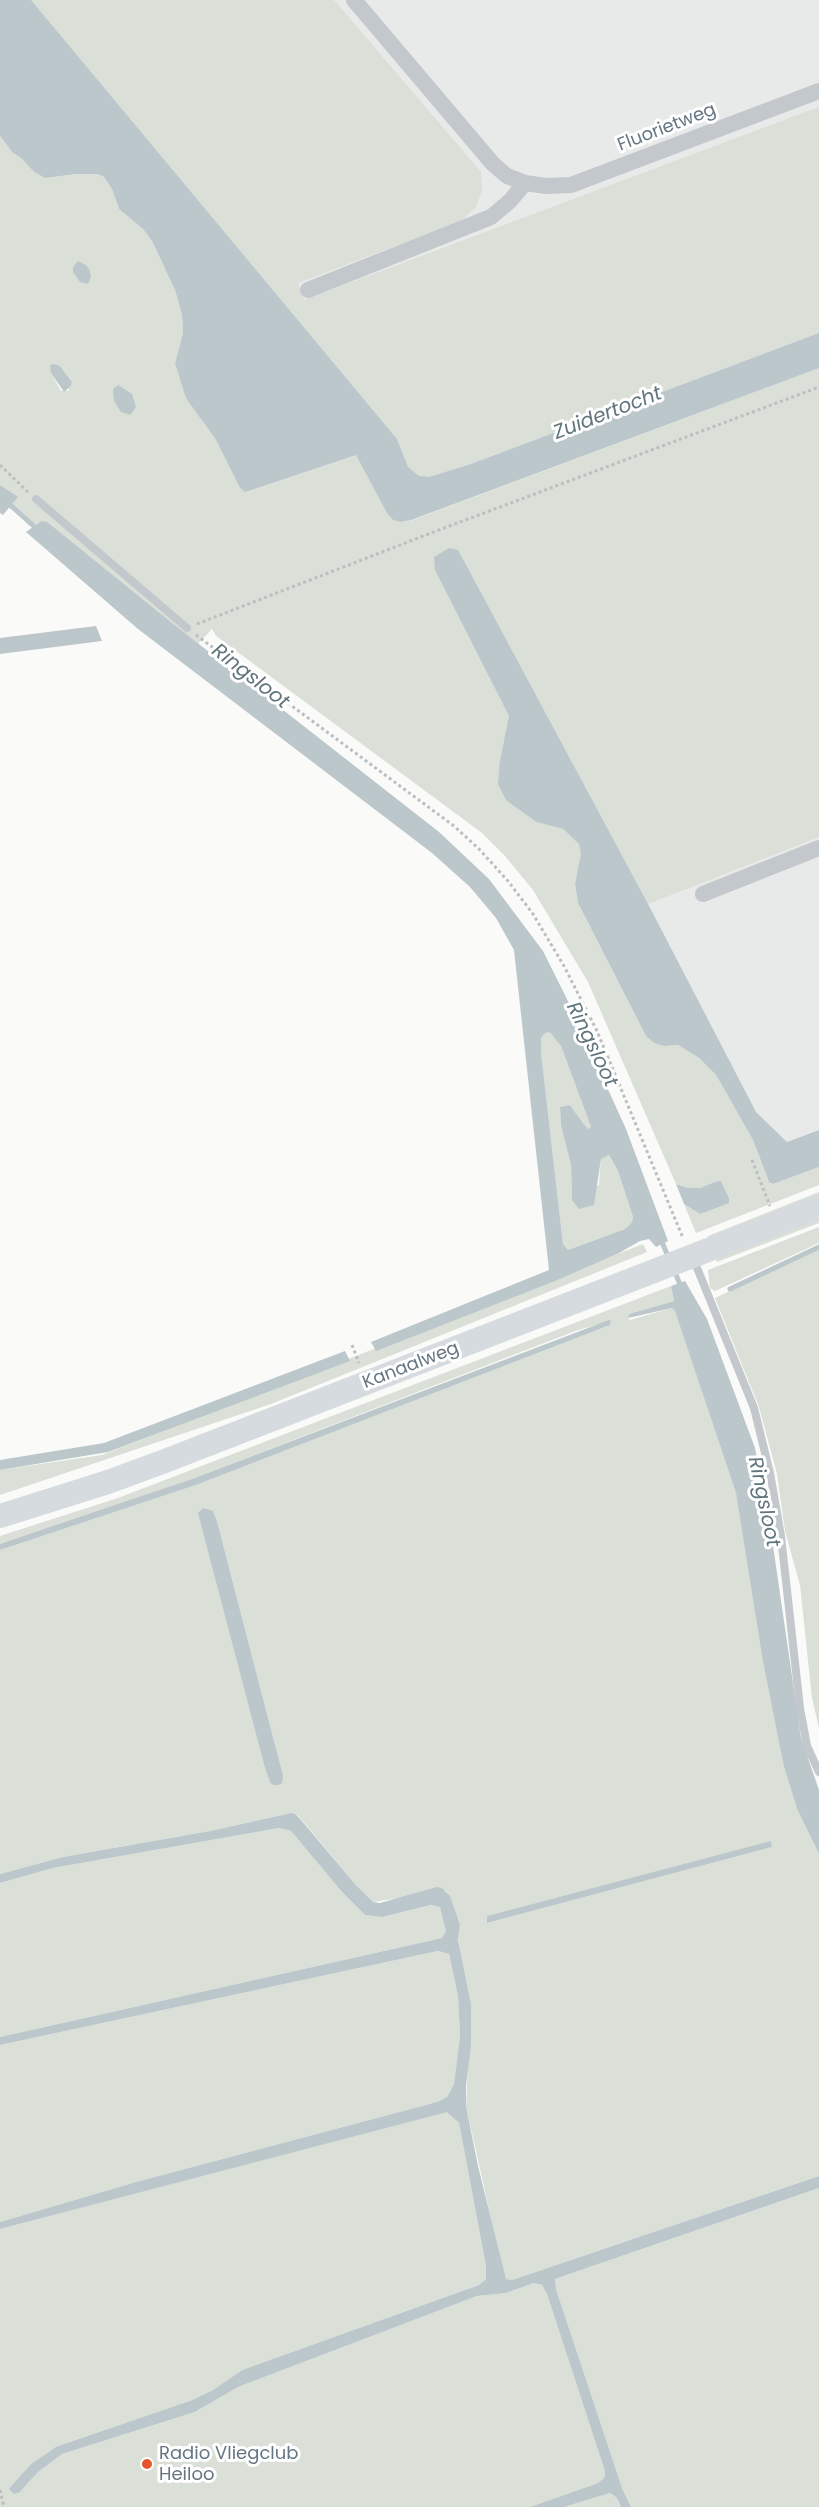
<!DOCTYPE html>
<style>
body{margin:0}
canvas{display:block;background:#fafaf8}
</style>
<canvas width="819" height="2507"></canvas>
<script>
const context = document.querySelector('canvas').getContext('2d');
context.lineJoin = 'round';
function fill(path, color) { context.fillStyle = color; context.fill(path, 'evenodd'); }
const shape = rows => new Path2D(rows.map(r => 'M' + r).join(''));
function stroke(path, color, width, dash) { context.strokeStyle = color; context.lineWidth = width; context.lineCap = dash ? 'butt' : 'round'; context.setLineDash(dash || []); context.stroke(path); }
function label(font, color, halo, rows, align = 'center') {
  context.font = font + ' Poppins,sans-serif'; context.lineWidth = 6; context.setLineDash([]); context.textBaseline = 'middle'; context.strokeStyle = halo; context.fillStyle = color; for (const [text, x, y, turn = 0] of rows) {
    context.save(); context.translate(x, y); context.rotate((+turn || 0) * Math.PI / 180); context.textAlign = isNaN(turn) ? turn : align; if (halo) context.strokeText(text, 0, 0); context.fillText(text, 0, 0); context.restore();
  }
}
fill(shape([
 [5,0,819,0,819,1130,787,1142,756,1112]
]), '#e8e9e9');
fill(shape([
 [31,0,334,0,481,172,482,191,476,207,461,221,298,283,304,300,819,107,819,333,471,464,429,477,419,476,408,467,397,439],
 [0,136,13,153,21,158,34,172,45,178,77,174,98,174,104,177,112,189,119,209,143,229,152,241,175,290,182,315,183,333,175,363,203,422,216,440,240,488,245,491,356,455,387,513,393,520,400,522,411,521,819,368,819,837,648,904,458,551,435,570,509,716,500,760,517,808,536,822,563,829,579,844,582,854,575,884,578,903,646,1036,654,1043,664,1046,678,1045,699,1058,716,1075,753,1140,769,1182,773,1184,819,1167,819,1185,696,1233,684,1204,700,1214,729,1198,721,1181,700,1188,688,1188,676,1184,588,982,533,890,505,856,482,833,216,636,212,629,198,644,41,521,33,526,11,505,17,497,0,485],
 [60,366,72,382,68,391,61,391,51,373],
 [551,1031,561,1046,591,1127,589,1130,583,1123,570,1105,560,1107,561,1126,571,1165,572,1200,599,1185,601,1158,609,1155,618,1171,633,1217,632,1222,625,1229,568,1250,563,1244,541,1052,541,1038,545,1032],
 [819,1192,819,1196,709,1240,708,1236],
 [819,1218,819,1223,717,1262,716,1259],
 [819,1227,819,1243,715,1291,710,1288,708,1270],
 [643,1244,647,1252,271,1404,0,1495,0,1470,102,1455],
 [819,1248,819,1728,812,1698,800,1585,785,1531,777,1474,759,1407,715,1298],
 [671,1286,674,1301,629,1314,628,1318,630,1320,672,1308,675,1310,736,1493,784,1767,797,1809,819,1854,819,2176,512,2280,506,2279,499,2254,466,2106,471,2004,458,1938,460,1925,446,1891,373,1902,355,1884,297,1814,291,1813,210,1831,63,1857,0,1874,0,1550,196,1485,610,1325,611,1321,578,1330,192,1479,100,1512,0,1544,0,1536,118,1498],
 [213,1511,217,1521,283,1776],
 [771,1842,772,1847,487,1923,487,1916],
 [279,1828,291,1831,342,1892,365,1915,382,1917,431,1905,440,1907,447,1932,442,1938,0,2037,0,1883,53,1868],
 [438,1951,449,1954,458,1996,460,2036,454,2084,447,2097,437,2102,136,2182,0,2222,0,2045],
 [447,2111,459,2123,486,2266,486,2279,479,2285,242,2370,213,2390,190,2401,30,2465,9,2490,20,2492,37,2473,62,2454,195,2412,238,2387,477,2296,506,2293,534,2283,542,2285,547,2294,605,2470,604,2478,598,2483,530,2507,0,2507,0,2229],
 [819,2188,819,2507,631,2507,622,2488,556,2289,555,2279],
 [610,2493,617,2498,621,2507,564,2507]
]), '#dadfd7');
fill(shape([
 [0,0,31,0,397,439,408,467,419,476,429,477,471,464,819,333,819,368,411,520,400,522,393,520,387,513,356,455,245,492,240,488,216,440,186,398,175,363,183,333,182,315,175,290,152,241,143,229,119,209,112,189,104,177,98,174,77,174,45,178,34,172,21,158,13,153,0,136],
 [78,261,86,265,89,269,91,277,88,284,80,282,73,272,73,267],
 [54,364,60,366,72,382,70,387,64,392,51,373,50,365],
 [118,385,132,394,136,407,130,415,121,412,114,401,113,389],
 [0,485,18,497,3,515,0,513],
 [41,521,47,522,172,623,439,832,489,879,543,951,566,997,626,1129,668,1241,656,1247,649,1239,640,1241,619,1253,555,1281,376,1351,371,1342,549,1270,514,950,496,918,470,887,432,853,138,629,26,532],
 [550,1032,561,1046,591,1127,588,1129,583,1123,570,1105,560,1107,561,1126,571,1165,572,1200,579,1209,594,1205,601,1159,609,1155,618,1171,633,1217,632,1222,625,1229,568,1250,563,1244,541,1052,541,1038,545,1033],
 [449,548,458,550,648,904,756,1112,787,1142,819,1130,819,1167,773,1184,769,1182,753,1140,716,1075,699,1058,678,1045,664,1046,654,1043,646,1036,578,903,575,884,581,854,579,844,563,829,536,822,506,800,498,784,500,760,509,716,435,570,434,557],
 [96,626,102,641,0,654,0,638],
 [718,1181,721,1181,729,1198,729,1203,700,1214,684,1204,676,1184,688,1188,700,1188],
 [685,1281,707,1319,755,1448,771,1532,801,1738,819,1790,819,1854,797,1809,784,1767,763,1661,736,1493,675,1311,672,1308,628,1318,629,1314,674,1301,671,1286],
 [609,1320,611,1321,610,1325,196,1485,0,1550,0,1544,192,1479],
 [345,1351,350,1361,108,1452,0,1470,0,1460,104,1443],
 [203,1508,213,1511,217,1521,283,1776,282,1783,278,1785,273,1785,270,1782,264,1764,198,1513],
 [291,1813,296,1814,355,1884,373,1902,380,1903,437,1887,442,1888,450,1896,460,1925,458,1939,471,2004,471,2045,466,2086,466,2106,478,2166,506,2279,512,2280,819,2176,819,2188,555,2279,556,2289,622,2488,631,2507,621,2507,617,2498,610,2493,564,2507,530,2507,598,2483,604,2478,605,2471,547,2294,542,2285,534,2283,506,2293,477,2296,238,2387,195,2412,62,2454,37,2473,20,2492,14,2494,9,2489,30,2465,56,2447,190,2401,213,2390,242,2370,479,2285,486,2279,486,2266,459,2123,447,2112,0,2229,0,2222,136,2182,437,2102,447,2097,454,2084,460,2036,458,1996,449,1954,438,1951,0,2045,0,2037,442,1938,446,1931,440,1907,431,1905,382,1917,365,1915,342,1892,291,1831,279,1828,53,1868,0,1883,0,1874,63,1857,210,1831],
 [771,1841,772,1847,487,1923,487,1916]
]), '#bbc7cb');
stroke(shape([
 [0,496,37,529],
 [660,1237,669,1259],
 [674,1270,682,1289],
 [730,1289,819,1247]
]), '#bbc7cb', 5);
stroke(shape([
 [0,465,28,492],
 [197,624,431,533,819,387],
 [196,635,454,826,479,849,508,881,533,914,564,966,597,1031,683,1238],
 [752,1160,770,1206],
 [352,1345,359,1363],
 [0,2490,4,2507]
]), '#bbbfc2', 3, [3, 3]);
stroke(shape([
 [36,499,187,628],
 [693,1258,754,1408,770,1473,781,1536,800,1708,807,1746,819,1772]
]), '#c3c8cc', 8);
stroke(shape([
 [354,0,493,164,507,176,525,183,546,186,571,185,819,91],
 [308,290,491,217,510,201,525,183],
 [703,894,819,848]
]), '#c3c8cc', 16);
stroke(shape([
 [0,1516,108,1482,165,1461,819,1207]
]), '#d6dbdf', 24);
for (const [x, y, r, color] of [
 [147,2464,6,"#e4572e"]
]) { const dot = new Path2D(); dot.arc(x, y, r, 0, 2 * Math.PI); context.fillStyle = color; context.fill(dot); stroke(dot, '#fff', 2); }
label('18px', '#657683', '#fff', [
 ["Fluorietweg",667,128,-21],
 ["Kanaalweg",411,1366,-21]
]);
label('18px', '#657683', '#fff', [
 ["Radio Vliegclub",159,2454],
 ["Heiloo",159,2475]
], 'left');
label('italic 20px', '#60757c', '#fff', [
 ["Zuidertocht",608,414,-21],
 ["Ringsloot",250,677,38],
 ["Ringsloot",591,1045,64],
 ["Ringsloot",763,1502,78]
]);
</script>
